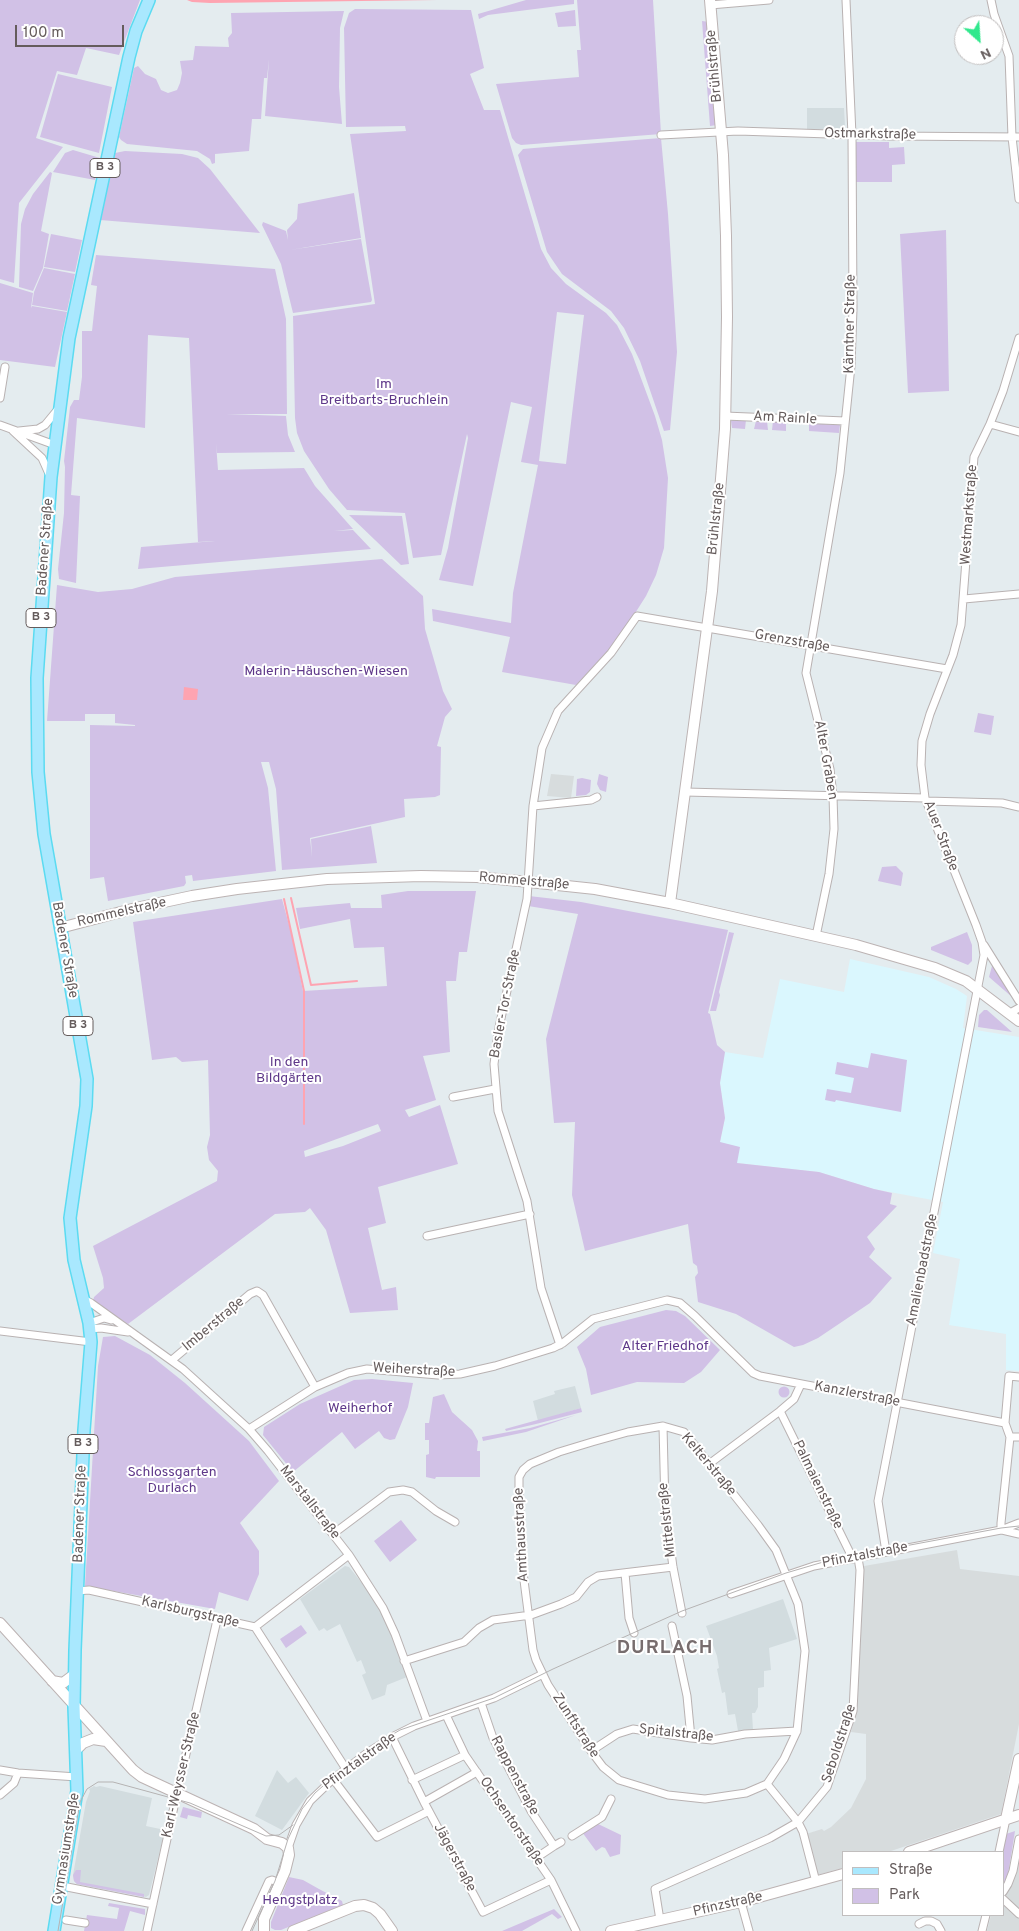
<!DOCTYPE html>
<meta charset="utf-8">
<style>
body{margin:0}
#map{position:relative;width:1019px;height:1931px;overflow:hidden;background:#e4ecef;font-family:Overpass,sans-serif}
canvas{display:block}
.legend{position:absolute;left:842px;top:1851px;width:162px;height:65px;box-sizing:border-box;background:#fff;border:1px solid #c1bebe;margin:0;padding:6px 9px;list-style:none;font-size:15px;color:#655c5c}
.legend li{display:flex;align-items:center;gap:10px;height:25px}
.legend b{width:25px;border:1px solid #c1bebe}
.north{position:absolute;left:954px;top:15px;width:50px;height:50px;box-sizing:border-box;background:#fff;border:1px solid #c1bebe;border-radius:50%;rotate:154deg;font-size:14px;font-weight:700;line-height:20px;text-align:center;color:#655c5c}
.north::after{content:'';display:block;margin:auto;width:18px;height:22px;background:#31e88d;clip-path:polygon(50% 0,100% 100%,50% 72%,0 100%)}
.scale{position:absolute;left:15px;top:25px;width:109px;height:22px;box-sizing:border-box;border:2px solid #655c5c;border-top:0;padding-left:6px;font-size:15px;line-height:18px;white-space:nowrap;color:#655c5c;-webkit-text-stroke:4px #fff;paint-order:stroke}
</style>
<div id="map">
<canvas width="1019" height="1931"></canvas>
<ul class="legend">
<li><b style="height:6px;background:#a9e8fe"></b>Straße</li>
<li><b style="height:14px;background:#d1c1e6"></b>Park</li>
</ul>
<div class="north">N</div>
<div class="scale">100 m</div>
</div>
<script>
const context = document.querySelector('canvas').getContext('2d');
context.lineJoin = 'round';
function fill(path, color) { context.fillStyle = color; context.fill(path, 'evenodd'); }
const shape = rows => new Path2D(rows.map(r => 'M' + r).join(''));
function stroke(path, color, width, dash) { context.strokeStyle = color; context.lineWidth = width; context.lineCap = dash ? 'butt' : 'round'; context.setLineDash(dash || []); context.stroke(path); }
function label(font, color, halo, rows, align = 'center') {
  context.font = font + ' Overpass,sans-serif'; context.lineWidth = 4; context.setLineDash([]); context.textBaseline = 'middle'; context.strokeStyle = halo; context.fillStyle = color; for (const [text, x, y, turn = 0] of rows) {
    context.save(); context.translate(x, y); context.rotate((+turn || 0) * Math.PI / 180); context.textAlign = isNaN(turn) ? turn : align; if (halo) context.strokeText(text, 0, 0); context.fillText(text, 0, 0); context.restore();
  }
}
fill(shape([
 [850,959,929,977,956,989,967,996,963,1028,1019,1037,1019,1371,1006,1370,1006,1334,949,1325,960,1259,933,1253,943,1202,874,1189,819,1172,737,1163,720,1142,725,1118,720,1083,725,1052,763,1058,780,979,844,992]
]), '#daf7fe');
fill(shape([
 [551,774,574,776,571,798,547,796],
 [957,1550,960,1569,1019,1576,1019,1724,1001,1814,888,1852,843,1852,843,1868,817,1875,806,1834,822,1829,824,1831,831,1827,851,1808,866,1779,866,1734,851,1732,857,1710,864,1566],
 [1019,1852,1019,1931,987,1931,991,1915,1003,1915,1003,1890]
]), '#d7dcdd');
fill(shape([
 [807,108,844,108,845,126,842,130,807,129],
 [575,1386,581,1408,538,1421,533,1401,555,1394,554,1391],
 [345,1566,349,1567,370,1593,383,1617,392,1633,407,1677,387,1685,385,1695,372,1700,362,1675,366,1673,361,1660,357,1662,340,1624,327,1631,324,1628,319,1631,300,1599],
 [783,1599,797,1639,769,1648,771,1670,764,1671,764,1687,758,1688,758,1707,755,1713,752,1713,753,1730,738,1731,735,1714,728,1715,725,1692,722,1693,717,1669,719,1668,717,1656,706,1626],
 [277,1770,288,1783,296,1777,309,1793,282,1830,255,1816],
 [94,1786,96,1787,100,1786,152,1798,146,1826,165,1830,149,1895,146,1897,77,1884,74,1881,73,1875,86,1802,90,1791,89,1789]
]), '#d2dcdf');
fill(shape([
 [0,0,140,0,119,55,86,48,77,75,57,71,36,138,63,147,19,203,14,283,0,279],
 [526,0,574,0,574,4,488,15,479,19,478,14],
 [577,0,653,0,661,134,521,145,516,143,512,138,496,84,579,77,577,50,581,50],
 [355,9,471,10,484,68,470,74,484,110,500,110,541,249,551,268,566,284,606,313,617,325,632,354,655,416,662,440,668,478,664,548,656,575,646,596,618,640,576,685,502,672,510,637,433,621,432,609,511,623,513,593,538,465,521,462,532,407,511,402,473,586,439,580,448,548,468,438,467,434,441,555,413,558,405,513,347,510,329,489,304,451,297,433,295,418,293,316,375,304,350,134,406,131,405,126,346,127,344,28,349,13],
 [557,312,584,315,566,464,539,461],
 [575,10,576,26,558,27,555,13],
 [344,11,340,28,339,87,342,124,265,116,269,59,267,78,264,78,261,119,252,119,249,151,215,154,215,163,212,164,210,159,197,151,127,144,121,140,119,137,134,68,138,66,145,74,156,79,161,90,168,93,177,90,180,83,182,73,180,61,193,60,195,46,229,47,228,38,232,33,231,13],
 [702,21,709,22,717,125,710,126],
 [58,74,112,87,99,153,40,137],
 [661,138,668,214,677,352,670,430,664,431,640,361,624,328,611,311,562,274,547,252,518,155,523,149,534,148],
 [856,142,889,142,889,148,904,147,905,164,892,165,892,182,856,182],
 [73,150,100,158,95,180,53,172,65,153],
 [125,151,182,154,198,158,210,169,260,233,100,220,115,153],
 [50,172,52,173,41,231,49,234,43,268,33,291,19,287,21,224,25,209,33,194],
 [354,193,361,238,290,250,361,239,372,300,371,302,293,313,281,264,262,225,263,222,286,231,288,240,287,230,297,219,298,204],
 [946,230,949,391,908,393,900,234],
 [51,234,82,240,75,272,44,267],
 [96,255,275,269,286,319,287,414,226,414,286,416,288,435,295,452,217,453,216,443,218,470,304,468,315,486,353,529,334,531,353,530,371,549,138,569,141,547,215,541,198,542,189,338,148,335,145,428,77,418,71,495,80,496,76,583,59,579,58,569,64,513,65,467,64,461,70,407,74,400,79,400,82,377,82,331,92,331,97,286,91,285],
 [44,268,75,274,67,311,32,305,34,292],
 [0,283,33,293,31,308,32,306,67,312,55,367,0,360],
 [733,420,746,420,745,429,732,428,731,421],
 [756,421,767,421,768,430,754,429],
 [773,421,786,422,786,431,772,430],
 [809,423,840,425,839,433,809,431],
 [349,515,402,516,409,564,401,565],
 [382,559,423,596,425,629,443,691,452,709,445,717,437,746,441,747,440,795,435,797,404,799,405,817,310,838,312,857,311,839,371,826,377,863,282,870,276,789,269,762,261,762,268,788,276,871,193,881,192,875,185,876,186,883,184,886,108,901,104,877,90,879,90,725,135,726,135,725,115,723,115,714,85,714,85,721,47,721,57,585,98,592,132,589,175,577],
 [978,713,994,716,991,735,974,732],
 [599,774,608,777,606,792,600,790,597,784],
 [582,778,591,780,590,792,586,795,576,796,577,779],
 [896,866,903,873,901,886,878,881,882,867],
 [408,891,476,891,467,952,459,952,456,981,446,981,450,1052,423,1056,436,1100,405,1110,409,1117,440,1105,458,1164,378,1187,386,1223,368,1228,382,1290,396,1287,398,1310,350,1313,326,1230,310,1208,305,1212,275,1214,128,1324,93,1301,94,1297,104,1288,103,1278,93,1246,217,1181,218,1171,209,1160,207,1147,210,1135,208,1060,182,1062,176,1057,152,1060,133,922,282,899,292,936,303,991,387,986,384,947,354,948,350,919,300,929,296,908,350,903,351,908,382,908,381,895],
 [378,1124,381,1131,343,1146,305,1157,304,1151],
 [529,896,581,902,728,930,708,1013,710,1014,717,1045,725,1052,720,1083,725,1118,720,1142,740,1147,737,1163,819,1172,874,1189,892,1193,890,1204,897,1206,867,1237,875,1249,869,1257,892,1278,870,1303,818,1338,803,1345,794,1347,736,1314,698,1302,695,1277,698,1273,697,1266,693,1263,688,1224,585,1251,572,1195,575,1122,554,1123,546,1039,578,914,528,906],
 [729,932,734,933,719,992,720,995,716,1011,710,1011],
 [967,932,972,945,972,961,968,965,931,950,931,947],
 [994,965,1013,996,1012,997,989,977,992,966],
 [984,1010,987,1010,1012,1032,978,1027,979,1015],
 [871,1053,907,1060,901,1112,836,1100,835,1102,825,1100,827,1089,851,1093,854,1078,835,1074,837,1062,868,1068],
 [666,1310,676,1311,685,1316,720,1350,701,1372,684,1383,637,1382,591,1395,586,1369,577,1347,600,1327],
 [115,1336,150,1355,185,1383,249,1441,279,1481,240,1523,259,1551,259,1574,248,1601,219,1592,215,1609,85,1586,98,1366,103,1337],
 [372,1379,413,1383,408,1407,395,1439,390,1440,384,1438,379,1431,355,1449,342,1432,293,1472,263,1435,264,1427,300,1404,354,1380],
 '778.5 1392a5.5 5.5 0 1 1 11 0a5.5 5.5 0 1 1-11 0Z',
 [444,1394,452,1412,472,1430,478,1441,477,1451,480,1451,480,1477,436,1477,435,1479,426,1477,426,1455,429,1454,429,1440,425,1440,425,1423,429,1423,433,1397],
 [581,1408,582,1412,536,1424,506,1431,505,1429],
 [576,1415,526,1432,483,1441,482,1437,530,1428],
 [401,1520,417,1540,390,1562,374,1541],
 [301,1625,307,1633,286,1648,280,1639],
 [183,1807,202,1812,201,1818,188,1815,187,1819,180,1817],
 [596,1823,621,1835,620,1854,610,1857,605,1848,602,1847,596,1851,582,1832],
 [1015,1831,1007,1881,1003,1887,1002,1852,1006,1834],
 [76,1870,81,1870,80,1882,144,1894,144,1897,77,1884,74,1881,73,1875],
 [289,1877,303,1880,319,1889,342,1901,343,1905,281,1930,275,1930,271,1928,271,1922],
 [109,1903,145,1909,145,1915,130,1911,124,1931,84,1931,87,1915,117,1919,119,1908,108,1906],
 [554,1909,562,1917,558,1919,552,1914,522,1931,502,1931]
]), '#d1c1e6');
fill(shape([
 [187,0,437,0,210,3,192,2],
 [184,687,198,689,197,700,183,700]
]), '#fea4b1');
stroke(shape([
 [291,898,311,985,357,981],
 [284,899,304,991,304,1124]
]), '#fea4b1', 2);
const street = shape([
 [991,0,994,14,1009,56,1012,137,1019,199],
 [710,5,769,0],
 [661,135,738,131,890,136,1019,137],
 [0,398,5,367],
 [725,416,845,421],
 [990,424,1019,432],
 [0,425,55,445],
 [13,431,42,458,50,476],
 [19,431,38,429,45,425,59,408],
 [964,599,1019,594],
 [685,792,925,798],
 [926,801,1002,803,1019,807],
 [533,806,591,800,597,797],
 [816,936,829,874,834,829,833,796,830,769,806,673,840,473,851,366,853,308,852,135,846,0],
 [984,945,1019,1001],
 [1010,1013,1019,1008],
 [453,1097,495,1089],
 [427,1236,530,1214],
 [83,1299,91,1303,183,1369,249,1429,268,1451,349,1555,383,1608,395,1634,427,1721],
 [89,1323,104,1318,111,1320],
 [90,1329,101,1328,128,1332],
 [0,1331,91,1342],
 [560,1345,541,1288,527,1201,498,1111,494,1064,498,1032,527,899,533,806,542,748,558,711,611,653,637,616,947,669],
 [172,1360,250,1294,257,1291,263,1295,315,1387],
 [780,1411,853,1559],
 [663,1426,684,1432,758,1525,776,1550,798,1604,805,1651,797,1731,784,1759,767,1784,746,1793,705,1799,668,1795,619,1780,603,1767,591,1751,548,1685,536,1660,533,1650,522,1565,519,1488,519,1477,523,1470,530,1464,559,1452,592,1442,628,1432,663,1426],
 [663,1426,665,1508,673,1567,682,1613],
 [249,1429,315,1387,348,1373,367,1369,438,1375,460,1374,495,1366,553,1348,563,1343,593,1319,667,1300,680,1303,695,1316,753,1373,760,1376,1005,1423],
 [1010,1437,1019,1437],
 [709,1464,780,1411,794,1399,801,1384],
 [1001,1530,1001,1523,1010,1437,1005,1423,1009,1376,1019,1377],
 [1002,1530,1019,1534],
 [333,1534,389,1492,403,1490,412,1492,436,1511,455,1522],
 [886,1552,878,1501,984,955,982,942,976,925,925,798,921,765,922,741,930,714,953,655,961,625,974,457,990,424,1003,391,1019,338],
 [625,1573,629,1618,634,1633],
 [77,1591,89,1590,255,1627],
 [731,1594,814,1566,1001,1530,1019,1523],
 [672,1626,687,1696,691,1738],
 [255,1627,346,1769],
 [255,1627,349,1555],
 [404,1661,464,1642,479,1628,493,1620,531,1615,561,1604,576,1597,588,1582,598,1576,673,1567],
 [481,1703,493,1738,531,1811,554,1846,536,1858],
 [446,1715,465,1755,551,1880,576,1931],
 [392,1737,424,1802,483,1912,551,1880],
 [591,1751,617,1734,633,1729,691,1738,712,1740,745,1734,797,1731],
 [0,1770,18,1773,77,1777],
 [333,1779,377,1837,429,1811],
 [412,1780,465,1755],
 [767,1784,798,1822,803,1832,816,1882],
 [0,1795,14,1783,18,1773],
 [424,1802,477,1772],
 [572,1836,602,1817,611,1799],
 [554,1846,561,1842],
 [288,1848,296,1825,310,1801,333,1779,367,1753,392,1737,414,1726,494,1698,543,1674],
 [999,1852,1006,1819],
 [62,1886,153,1904],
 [1003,1892,1008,1884,1013,1871,1019,1839],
 [1003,1899,1019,1914],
 [741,1902,749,1931],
 [66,1920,85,1923],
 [660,1920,655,1889,770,1838,798,1822,827,1787,853,1711,860,1570,858,1558],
 [919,1924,925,1921,931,1921,937,1924,941,1931],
 [147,1931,177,1793,217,1620],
 [246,1931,269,1881,272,1880,280,1883],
 [982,1931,986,1915]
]);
const secondary = shape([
 [670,903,712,591,725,429,727,317,726,236,723,155,710,0],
 [60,928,136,908,192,896,237,889,327,879,421,876,477,877,529,882,595,889,670,903,856,945,935,968,966,981,1019,1021],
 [0,1623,133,1770,142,1777,254,1829,267,1839,282,1843,288,1848,289,1855,285,1871,264,1919,264,1931],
 [52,1681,63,1683,75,1674],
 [76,1750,83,1743,93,1739,106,1741],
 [1006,1819,1019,1759],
 [909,1852,1019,1815],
 [293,1931,355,1906,364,1905,373,1908,380,1914,392,1931],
 [611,1931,741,1902,843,1874]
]);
const primary = shape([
 [54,1931,77,1791,74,1707,75,1650,84,1430,91,1342,89,1323,74,1260,70,1218,86,1106,87,1079,44,834,38,772,37,678,51,477,69,338,129,57,136,31,149,0]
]);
stroke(street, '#b9b2b2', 9);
stroke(secondary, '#bcb3b3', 12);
stroke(primary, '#5bdbf1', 14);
stroke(street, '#fff', 7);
stroke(secondary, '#fff', 10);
stroke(primary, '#a9e8fe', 11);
stroke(shape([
 [58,1931,80,1802,87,1789,98,1782,113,1782,190,1803,266,1836,279,1835,293,1825],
 [252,1931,275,1881,288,1839,302,1809,315,1793,332,1778,378,1743,400,1730,494,1698,553,1669,682,1611,786,1573,830,1560,1001,1528,1019,1526]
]), '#b5b3b3', 1);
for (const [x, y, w] of [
 [105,168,30],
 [41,618,30],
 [78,1026,30],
 [83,1444,30]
]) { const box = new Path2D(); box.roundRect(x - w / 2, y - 9.5, w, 19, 4); context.fillStyle = '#fff'; context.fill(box); stroke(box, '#655c5c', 1); }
label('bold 12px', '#655c5c', null, [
 ["B 3",105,168],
 ["B 3",41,618],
 ["B 3",78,1026],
 ["B 3",83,1444]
]);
label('14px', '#655c5c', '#fff', [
 ["Brühlstraße",715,66,-95],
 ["Ostmarkstraße",870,135,1],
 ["Kärntner Straße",851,324,-89],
 ["Am Rainle",785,419,3],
 ["Westmarkstraße",970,515,-86],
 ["Brühlstraße",717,519,-84],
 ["Badener Straße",46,547,-86],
 ["Grenzstraße",792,642,10],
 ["Alter Graben",825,760,80],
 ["Auer Straße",940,836,69],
 ["Rommelstraße",524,882,5],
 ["Rommelstraße",122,913,-13],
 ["Badener Straße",64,950,80],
 ["Basler-Tor-Straße",506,1004,-79],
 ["Amalienbadstraße",923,1270,-79],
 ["Imberstraße",214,1325,-40],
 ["Weiherstraße",414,1371,3],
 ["Kanzlerstraße",857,1395,11],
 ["Kelterstraße",708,1465,50],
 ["Palmaienstraße",817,1485,64],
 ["Marstallstraße",309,1503,52],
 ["Badener Straße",81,1514,-88],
 ["Mittelstraße",668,1520,-96],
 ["Amthausstraße",522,1535,-93],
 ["Pfinztalstraße",865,1556,-11],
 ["Karlsburgstraße",190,1613,13],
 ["Zunftstraße",575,1726,57],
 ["Spitalstraße",676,1734,6],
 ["Seboldstraße",840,1744,-72],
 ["Pfinztalstraße",360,1762,-36],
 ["Karl-Weysser-Straße",182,1775,-77],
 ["Rappenstraße",514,1776,62],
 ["Ochsentorstraße",511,1822,56],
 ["Gymnasiumstraße",67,1849,-81],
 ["Jägerstraße",454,1858,62],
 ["Pfinzstraße",728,1905,-13]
]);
label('14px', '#5e3789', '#fff', [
 ["Im",384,385],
 ["Breitbarts-Bruchlein",384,401],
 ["Malerin-Häuschen-Wiesen",326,672],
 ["In den",289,1063],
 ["Bildgärten",289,1079],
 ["Alter Friedhof",665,1347],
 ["Weiherhof",360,1409],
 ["Schlossgarten",172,1473],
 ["Durlach",172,1489],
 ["Hengstplatz",300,1901]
]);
context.letterSpacing = '1px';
label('bold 19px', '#776d6e', '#fff', [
 ["DURLACH",665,1649]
]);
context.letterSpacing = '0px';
</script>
